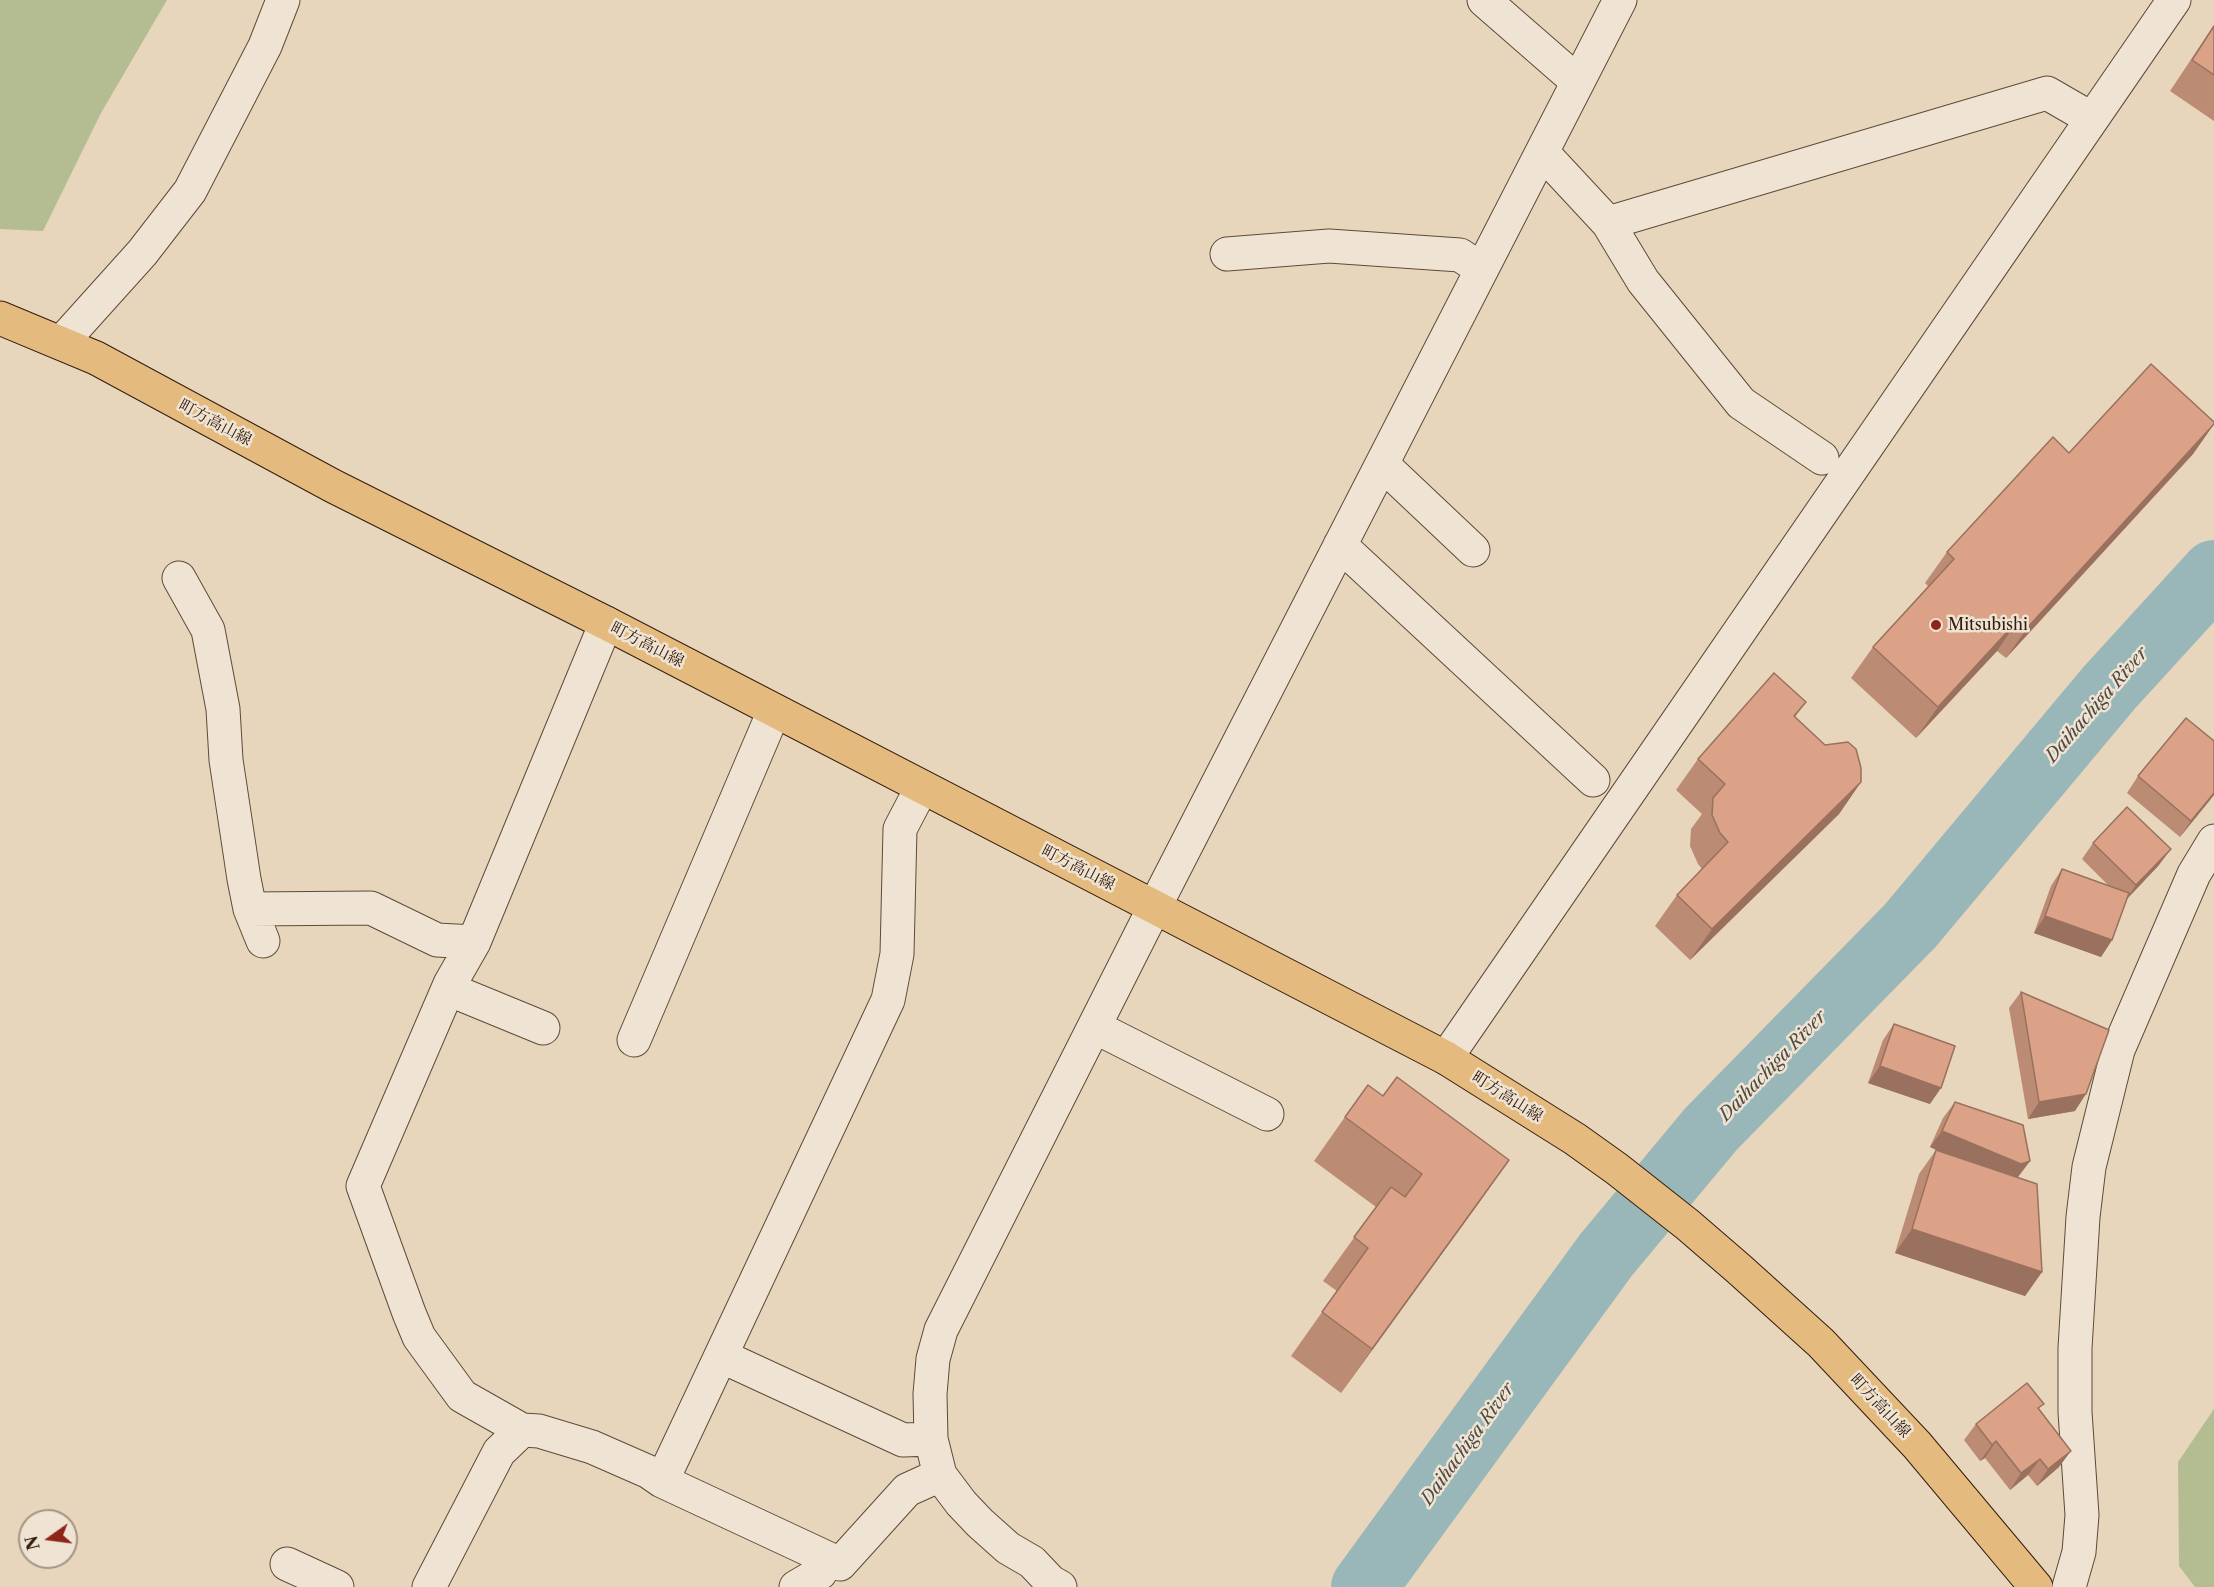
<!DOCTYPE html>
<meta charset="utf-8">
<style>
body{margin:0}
#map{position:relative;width:2214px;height:1587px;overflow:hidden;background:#e7d5bc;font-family:"Libre Caslon Text",serif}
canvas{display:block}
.north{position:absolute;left:18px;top:1509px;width:60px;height:60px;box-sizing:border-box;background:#efe4d3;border:2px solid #a39483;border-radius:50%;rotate:256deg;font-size:16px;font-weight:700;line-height:24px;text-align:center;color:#321c0c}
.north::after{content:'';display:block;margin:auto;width:21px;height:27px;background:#8f2418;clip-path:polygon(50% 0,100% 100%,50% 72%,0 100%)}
</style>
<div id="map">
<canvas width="2214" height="1587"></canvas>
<div class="north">N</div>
</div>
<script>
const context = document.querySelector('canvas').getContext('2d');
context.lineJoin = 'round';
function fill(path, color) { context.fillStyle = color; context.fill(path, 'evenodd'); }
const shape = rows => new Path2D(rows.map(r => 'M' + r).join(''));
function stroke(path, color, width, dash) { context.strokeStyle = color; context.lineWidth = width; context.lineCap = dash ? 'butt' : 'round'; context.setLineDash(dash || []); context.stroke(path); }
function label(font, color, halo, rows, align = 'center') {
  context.font = font + ' "Libre Caslon Text","Noto Serif JP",serif'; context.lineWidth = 5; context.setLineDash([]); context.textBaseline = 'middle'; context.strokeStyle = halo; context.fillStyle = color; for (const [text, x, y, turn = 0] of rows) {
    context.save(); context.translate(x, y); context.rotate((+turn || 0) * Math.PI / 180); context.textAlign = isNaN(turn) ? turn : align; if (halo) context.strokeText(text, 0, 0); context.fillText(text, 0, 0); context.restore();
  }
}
fill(shape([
 [0,0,167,0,101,113,43,231,0,229],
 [2214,1409,2214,1587,2195,1587,2179,1566,2178,1462]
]), '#b4bd92');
stroke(shape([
 [1364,1587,1606,1255,1711,1129,1910,926,2109,688,2214,573]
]), '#99b7b9', 66);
const minor = shape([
 [1484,0,1578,82],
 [1542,152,1608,223,2047,93,2092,119],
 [1608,223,1643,281,1741,403,1822,458],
 [1227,254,1329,246,1460,255,1481,269],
 [61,343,142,253,190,191,265,46,283,0],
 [1382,464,1473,550],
 [1340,545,1593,780],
 [179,578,208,630,223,709,226,760,244,879,250,909,263,941],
 [606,623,474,942,450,984,363,1186,409,1313,419,1337,462,1396,522,1430,539,1431,592,1447,649,1472,662,1481,840,1564,907,1490,940,1475],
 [250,909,371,908,437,940,474,942],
 [448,989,543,1028],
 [1095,1027,1267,1114],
 [634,1040,774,711],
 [1446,1058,2174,0],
 [721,1356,903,1440,931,1439],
 [662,1481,888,1000,897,954,900,829,922,787],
 [287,1564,337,1587],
 [429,1587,499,1452,522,1430],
 [796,1587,820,1573,829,1559],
 [1060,1587,1051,1582,1032,1562,1008,1548,980,1523,961,1503,940,1475,931,1439,930,1394,933,1359,941,1330,1154,908,1620,0],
 [2069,1587,2079,1552,2082,1515,2075,1412,2075,1348,2083,1217,2089,1167,2118,1050,2194,874,2214,841]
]);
const major = shape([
 [0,318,96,358,333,486,606,623,1446,1058,1575,1139,1617,1169,1688,1225,1739,1269,1821,1343,1917,1445,2036,1587]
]);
stroke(minor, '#5f4a38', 35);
stroke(major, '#321c0c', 35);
stroke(minor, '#efe4d3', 33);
stroke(major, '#e4ba7e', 33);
fill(shape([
 [2214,25,2214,121,2170,91],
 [2214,424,2193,454,2006,658,1997,651,1916,738,1851,678,1873,647,1928,586,1925,583,1947,552,2069,453],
 [1806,702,1795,717,1861,782,1839,814,1690,960,1655,926,1677,895,1702,869,1698,864,1690,846,1691,829,1702,814,1676,790,1698,759],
 [2214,741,2214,795,2180,837,2127,793,2138,776],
 [2093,843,2159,865,2127,899,2112,940,2101,957,2034,933,2051,886,2062,869,2109,886,2082,859],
 [2021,992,2075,1111,2028,1119,2009,1008],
 [1894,1024,1930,1104,1868,1083,1883,1040],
 [1383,1096,1509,1160,1478,1204,1341,1393,1291,1356,1337,1291,1323,1281,1376,1207,1314,1161,1345,1117],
 [1955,1102,2030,1161,2017,1178,2042,1272,2025,1296,1895,1253,1919,1174,1936,1150,1930,1147,1943,1118],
 [2039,1411,2059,1467,2037,1486,2028,1475,2010,1490,1985,1458,1980,1461,1964,1440,1976,1424]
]), '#bc8b74');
fill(shape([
 [2214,424,2193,454,2006,658,2028,627],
 [2019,619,1997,651,1916,738,1938,707],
 [1861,782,1839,814,1690,960,1712,929],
 [2214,793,2214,795,2180,837,2191,821],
 [2171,849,2159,865,2125,901,2136,885],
 [2045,916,2112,940,2101,957,2034,933],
 [1880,1066,1941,1088,1930,1104,1868,1083],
 [2086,1094,2075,1111,2028,1119,2039,1102],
 [1942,1131,2030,1161,2018,1177,2010,1180,1930,1147],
 [1509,1160,1478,1204,1341,1393,1372,1349],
 [1912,1229,2042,1272,2025,1296,1895,1253],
 [1996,1441,1985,1458,1980,1461,1992,1445],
 [2071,1451,2059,1467,2037,1486,2048,1469],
 [2040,1459,2028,1475,2010,1490,2021,1473]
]), '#99715e');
const building = shape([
 [2214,26,2214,75,2192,60,2214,26],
 [2151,364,2214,422,2214,424,2028,627,2019,619,1938,707,1873,647,1954,559,1947,552,2053,437,2069,453,2151,364],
 [1774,673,1806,702,1794,716,1825,745,1848,742,1856,749,1861,768,1861,782,1712,929,1677,895,1728,842,1720,833,1712,815,1713,798,1725,784,1698,759,1774,673],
 [2186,718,2214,741,2214,793,2191,821,2138,776,2186,718],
 [2127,807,2171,849,2136,885,2093,843,2127,807],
 [2062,869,2129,893,2112,940,2045,916,2062,869],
 [2021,992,2109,1030,2086,1094,2039,1102,2021,992],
 [1894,1024,1955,1046,1941,1088,1880,1066,1894,1024],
 [1397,1077,1509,1160,1372,1349,1322,1312,1368,1248,1354,1237,1391,1187,1405,1197,1422,1174,1345,1117,1368,1085,1383,1096,1397,1077],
 [1955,1102,2023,1125,2030,1161,2021,1164,1942,1131,1955,1102],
 [1936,1150,2037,1184,2042,1272,1912,1229,1936,1150],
 [2027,1383,2044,1404,2038,1408,2071,1451,2048,1469,2040,1459,2021,1473,1996,1441,1992,1445,1976,1424,2027,1383]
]);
fill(building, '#dba287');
stroke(building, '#99715e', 1.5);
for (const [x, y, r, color] of [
 [1936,625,6,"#8f2418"]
]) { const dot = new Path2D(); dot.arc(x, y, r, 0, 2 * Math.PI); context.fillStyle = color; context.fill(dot); stroke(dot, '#efe4d3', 2); }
label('16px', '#321c0c', '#efe4d3', [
 ["町方高山線",215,423,28],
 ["町方高山線",647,645,27],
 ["町方高山線",1078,868,27],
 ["町方高山線",1507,1097,32],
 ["町方高山線",1880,1406,47]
]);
label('16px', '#321c0c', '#efe4d3', [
 ["Mitsubishi",1948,625]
], 'left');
label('italic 18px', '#514a40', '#efe4d3', [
 ["Daihachiga River",2097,705,-49],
 ["Daihachiga River",1773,1066,-46],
 ["Daihachiga River",1468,1444,-54]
]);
</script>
